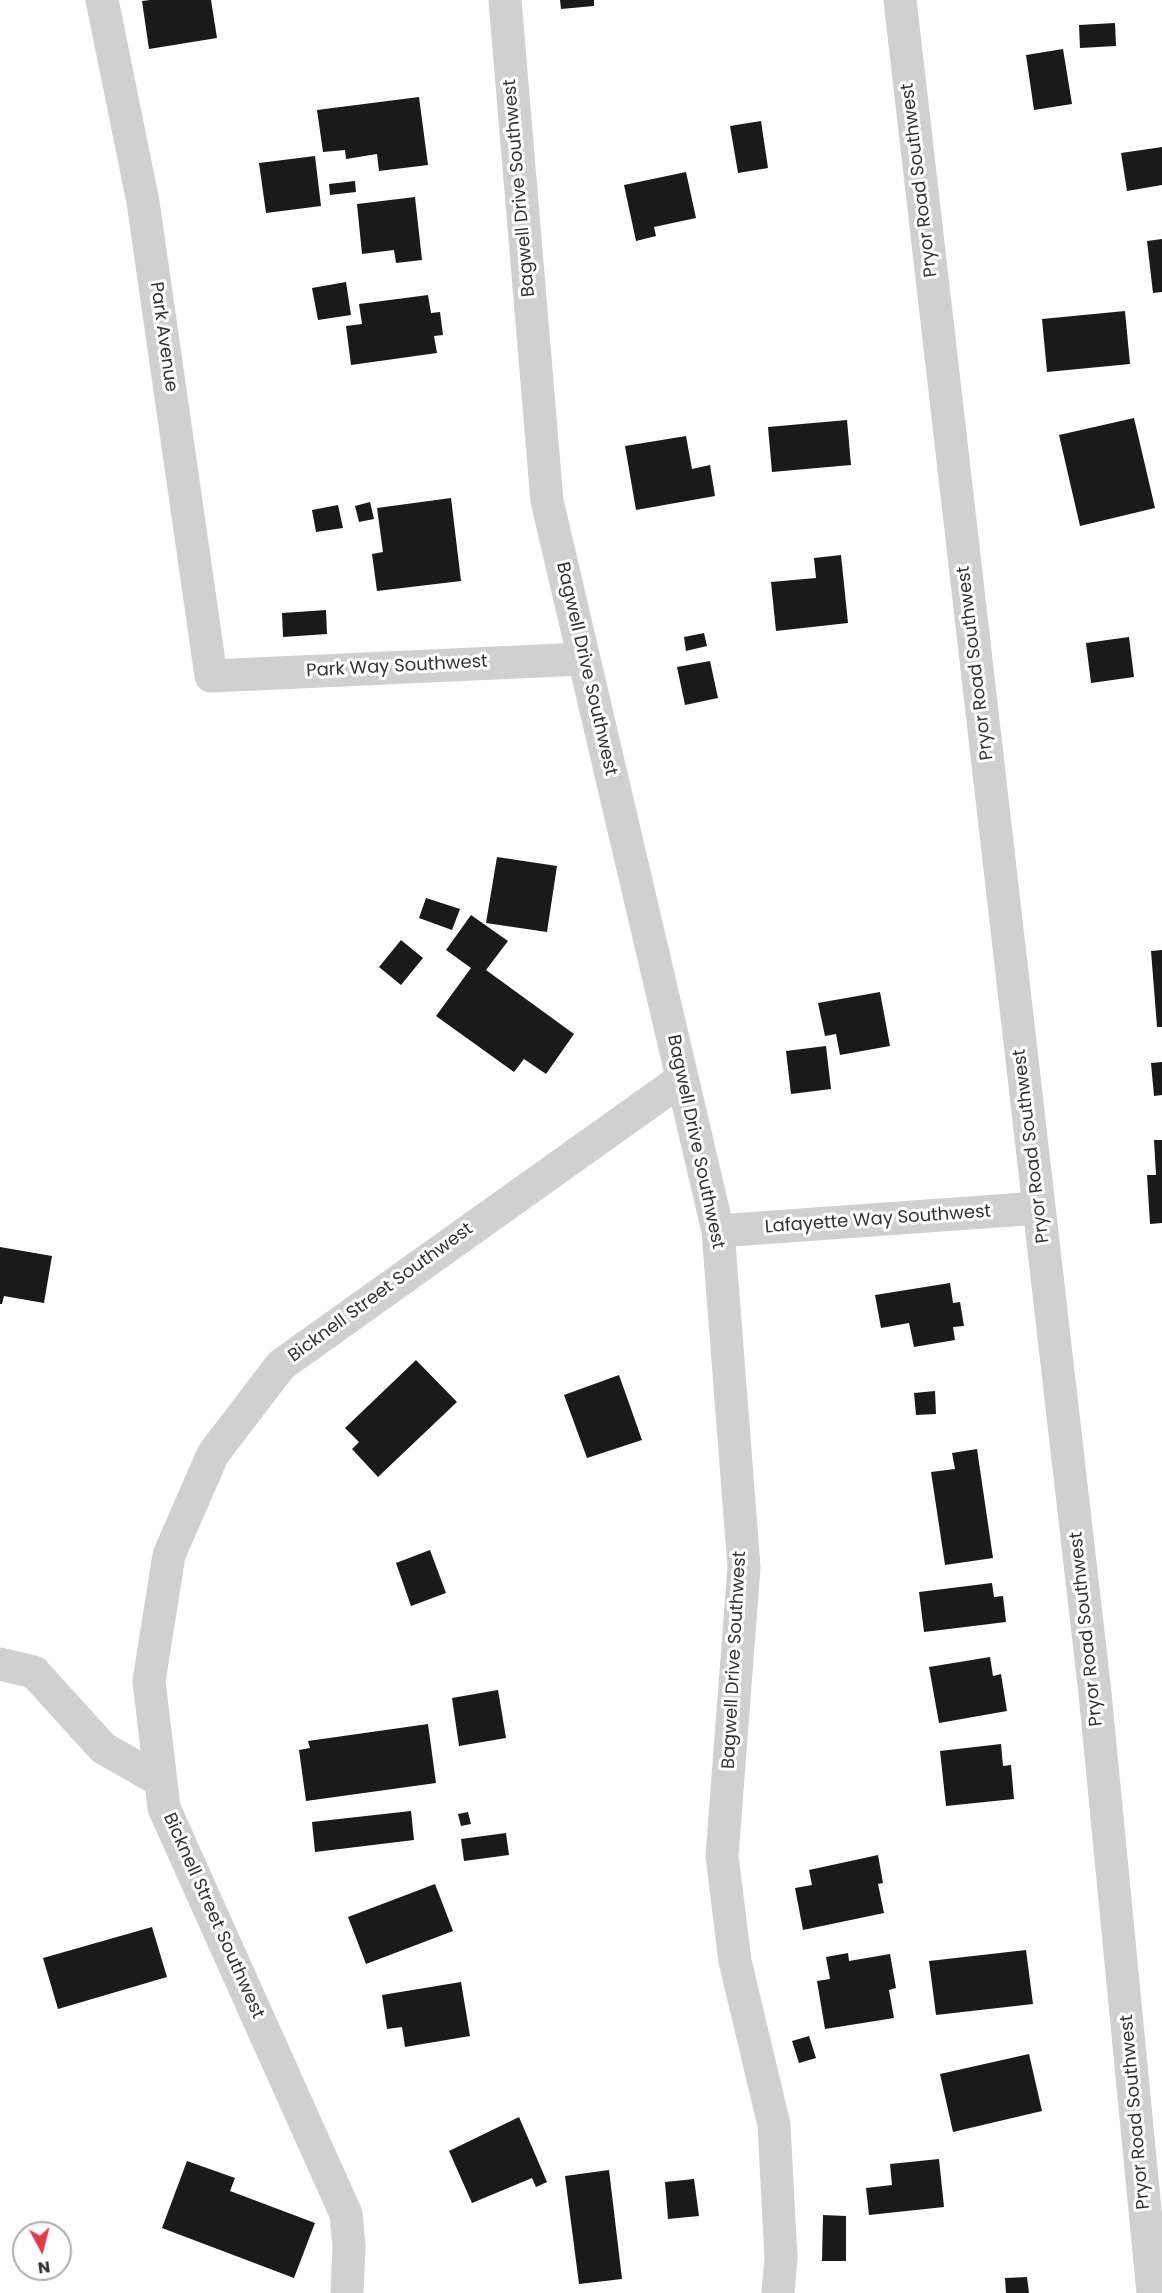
<!DOCTYPE html>
<style>
body{margin:0}
#map{position:relative;width:1162px;height:2293px;overflow:hidden;background:#fff;font-family:Poppins,sans-serif}
canvas{display:block}
.north{position:absolute;left:12px;top:2221px;width:60px;height:60px;box-sizing:border-box;background:#fff;border:2px solid #adadad;border-radius:50%;rotate:173deg;font-size:16px;font-weight:700;line-height:24px;text-align:center;color:#333}
.north::after{content:'';display:block;margin:auto;width:21px;height:27px;background:#e63946;clip-path:polygon(50% 0,100% 100%,50% 72%,0 100%)}
</style>
<div id="map">
<canvas width="1162" height="2293"></canvas>
<div class="north">N</div>
</div>
<script>
const context = document.querySelector('canvas').getContext('2d');
context.lineJoin = 'round';
function fill(path, color) { context.fillStyle = color; context.fill(path, 'evenodd'); }
const shape = rows => new Path2D(rows.map(r => 'M' + r).join(''));
function stroke(path, color, width, dash) { context.strokeStyle = color; context.lineWidth = width; context.lineCap = dash ? 'butt' : 'round'; context.setLineDash(dash || []); context.stroke(path); }
function label(font, color, halo, rows, align = 'center') {
  context.font = font + ' Poppins,sans-serif'; context.lineWidth = 6; context.setLineDash([]); context.textBaseline = 'middle'; context.strokeStyle = halo; context.fillStyle = color; for (const [text, x, y, turn = 0] of rows) {
    context.save(); context.translate(x, y); context.rotate((+turn || 0) * Math.PI / 180); context.textAlign = isNaN(turn) ? turn : align; if (halo) context.strokeText(text, 0, 0); context.fillText(text, 0, 0); context.restore();
  }
}
fill(shape([
 [150,0,211,0,217,38,149,49,142,1],
 [560,0,594,0,594,6,561,9],
 [1115,23,1116,46,1080,48,1079,25],
 [1063,49,1072,104,1034,110,1026,55],
 [419,97,428,165,379,171,377,154,346,159,345,150,323,152,317,110],
 [761,121,768,168,738,173,730,126],
 [1162,147,1162,185,1127,191,1121,153],
 [315,156,321,206,266,213,259,163],
 [686,172,696,218,654,227,656,236,636,241,624,185],
 [355,181,356,192,330,195,329,184],
 [415,197,422,260,396,263,394,250,362,254,357,204],
 [1162,239,1162,292,1153,293,1147,241],
 [346,282,351,315,318,320,312,288],
 [428,295,431,313,440,312,443,335,434,336,437,353,351,365,346,326,362,324,359,304],
 [1125,311,1130,364,1047,372,1042,319],
 [1134,418,1155,508,1080,526,1059,435],
 [847,420,851,465,772,472,768,427],
 [686,436,692,469,710,465,715,496,636,510,625,446],
 [451,498,461,581,377,591,372,554,383,552,377,508],
 [370,502,374,519,359,522,355,506],
 [338,505,343,528,316,532,312,510],
 [841,555,848,623,776,631,771,582,816,578,814,558],
 [326,610,327,634,283,637,282,613],
 [704,633,707,646,686,651,684,637],
 [1129,637,1134,677,1091,683,1086,643],
 [710,661,718,698,685,705,677,667],
 [497,857,557,866,547,932,486,923],
 [426,898,460,909,452,930,419,918],
 [471,915,508,941,486,970,574,1034,546,1074,524,1059,514,1072,436,1016,471,968,446,950],
 [401,940,423,958,401,985,379,967],
 [1162,950,1162,1027,1157,1027,1151,951],
 [880,992,890,1046,840,1055,836,1034,825,1036,818,1003],
 [826,1046,831,1089,791,1094,786,1051],
 [1162,1062,1162,1095,1154,1096,1151,1063],
 [1154,1140,1162,1140,1162,1223,1150,1224,1147,1175,1156,1175],
 [0,1247,52,1256,44,1303,4,1296,2,1304,0,1304],
 [950,1283,953,1303,960,1302,964,1326,953,1327,955,1340,914,1347,909,1323,881,1328,875,1295],
 [416,1360,457,1402,378,1477,352,1449,359,1442,345,1428],
 [619,1375,642,1440,587,1458,564,1395],
 [935,1391,936,1414,916,1415,914,1393],
 [977,1449,993,1558,945,1565,931,1472,955,1469,952,1453],
 [430,1550,446,1593,411,1606,396,1563],
 [992,1583,994,1597,1003,1596,1006,1622,924,1632,919,1592],
 [990,1657,993,1676,1001,1674,1007,1711,939,1723,929,1667],
 [498,1690,506,1738,459,1746,452,1698],
 [428,1724,436,1783,306,1801,299,1750,310,1748,308,1741],
 [1001,1744,1003,1766,1011,1765,1014,1799,946,1806,940,1751],
 [411,1811,414,1840,315,1852,312,1822],
 [468,1812,471,1824,461,1826,458,1814],
 [506,1833,509,1855,464,1861,461,1839],
 [878,1855,883,1883,878,1884,884,1913,803,1930,795,1888,812,1885,809,1870],
 [435,1884,453,1931,366,1964,348,1917],
 [152,1927,167,1977,58,2009,43,1958],
 [1026,1950,1033,2004,936,2015,929,1961],
 [848,1953,849,1961,890,1954,896,1988,889,1990,894,2018,825,2029,817,1981,830,1979,826,1957],
 [461,1982,470,2036,405,2047,402,2027,387,2029,382,1995],
 [809,2036,816,2058,799,2063,792,2041],
 [1029,2054,1042,2111,953,2132,940,2074],
 [519,2117,547,2182,536,2187,532,2178,472,2203,449,2151],
 [939,2159,944,2207,869,2215,866,2188,892,2185,890,2164],
 [187,2161,235,2178,230,2191,315,2223,294,2278,162,2228],
 [609,2170,622,2279,579,2284,565,2176],
 [694,2179,699,2216,668,2219,665,2182],
 [823,2215,846,2216,846,2261,822,2261],
 [1027,2277,1029,2293,1006,2293,1005,2278]
]), '#1a1a1a');
stroke(shape([
 [102,0,143,202,211,676,583,659],
 [505,0,547,501,718,1231,744,1567,722,1856,735,1961,774,2125,781,2258,778,2293],
 [900,0,1095,1693,1153,2293],
 [718,1231,1039,1208],
 [0,1664,34,1672,103,1748,161,1781],
 [347,2293,349,2246,346,2214,164,1808,149,1681,169,1555,213,1454,281,1365,682,1079]
]), '#d0d0d0', 33);
label('18px', '#333', '#fff', [
 ["Pryor Road Southwest",920,180,-97],
 ["Bagwell Drive Southwest",520,188,-95],
 ["Park Avenue",163,337,82],
 ["Pryor Road Southwest",976,663,-97],
 ["Park Way Southwest",397,667,-3],
 ["Bagwell Drive Southwest",586,669,77],
 ["Bagwell Drive Southwest",695,1142,78],
 ["Pryor Road Southwest",1032,1146,-97],
 ["Lafayette Way Southwest",878,1220,-4],
 ["Bicknell Street Southwest",381,1293,-36],
 ["Pryor Road Southwest",1087,1629,-96],
 ["Bagwell Drive Southwest",735,1660,-87],
 ["Bicknell Street Southwest",213,1916,66],
 ["Pryor Road Southwest",1136,2112,-95]
]);
</script>
